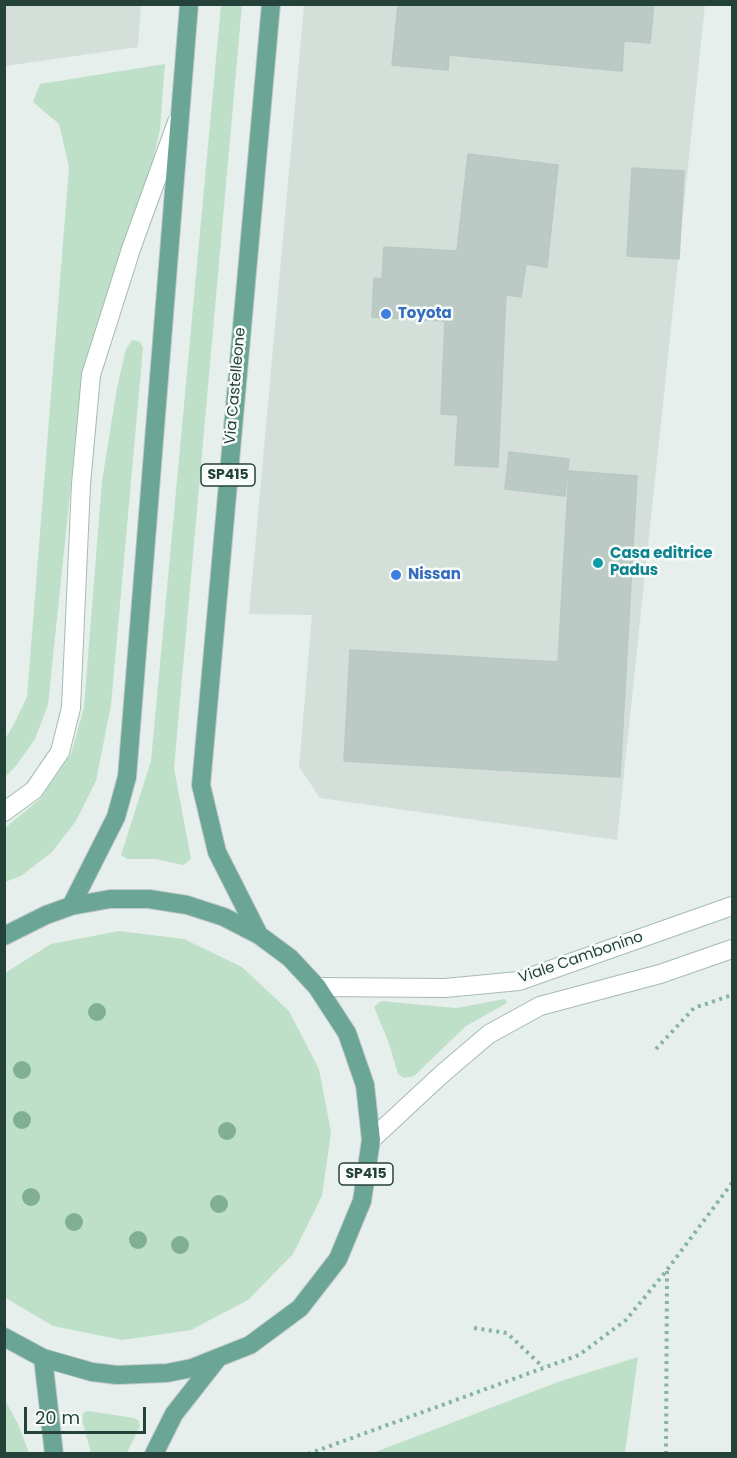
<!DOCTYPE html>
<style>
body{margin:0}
#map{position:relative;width:737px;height:1458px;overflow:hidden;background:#e6efeb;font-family:Poppins,sans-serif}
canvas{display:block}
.frame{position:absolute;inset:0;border:6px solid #24423a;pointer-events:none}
.scale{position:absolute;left:24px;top:1407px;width:122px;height:27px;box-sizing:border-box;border:3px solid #24423a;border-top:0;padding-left:8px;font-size:18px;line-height:21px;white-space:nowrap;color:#24423a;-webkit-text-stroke:4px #f7fbf9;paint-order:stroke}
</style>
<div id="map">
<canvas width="737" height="1458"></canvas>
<div class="frame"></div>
<div class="scale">20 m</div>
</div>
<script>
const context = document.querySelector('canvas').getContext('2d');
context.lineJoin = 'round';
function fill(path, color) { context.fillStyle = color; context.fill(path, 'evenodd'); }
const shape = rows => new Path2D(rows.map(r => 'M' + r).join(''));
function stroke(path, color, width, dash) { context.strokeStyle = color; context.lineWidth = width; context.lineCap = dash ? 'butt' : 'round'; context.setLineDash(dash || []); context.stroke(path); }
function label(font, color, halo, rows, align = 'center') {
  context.font = font + ' Poppins,sans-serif'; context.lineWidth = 5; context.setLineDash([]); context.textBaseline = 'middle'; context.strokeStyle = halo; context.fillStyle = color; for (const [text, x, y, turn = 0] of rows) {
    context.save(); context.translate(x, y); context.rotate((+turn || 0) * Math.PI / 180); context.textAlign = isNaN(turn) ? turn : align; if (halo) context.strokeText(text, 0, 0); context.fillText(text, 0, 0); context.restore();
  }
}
fill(shape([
 [4,5,141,5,138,47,5,66],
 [304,5,705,5,617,840,320,798,299,767,312,615,249,614]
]), '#d4dfda');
fill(shape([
 [221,5,242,5,174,768,191,859,183,865,156,859,127,859,121,855,151,761],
 [165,64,160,129,148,181,119,260,83,369,48,705,35,739,16,766,5,777,5,739,14,724,27,697,69,167,59,124,33,102,40,84],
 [132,340,140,342,143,348,111,705,96,781,76,821,52,852,21,876,5,882,5,828,41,798,71,754,84,707,102,481,117,388,126,349],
 [119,931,184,939,242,967,289,1011,319,1069,331,1132,322,1196,293,1254,248,1300,191,1330,122,1340,53,1326,4,1297,5,973,51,944],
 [505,999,507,1003,466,1026,414,1076,404,1078,398,1074,388,1041,374,1007,381,1001,456,1008],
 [638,1357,625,1453,373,1453,558,1382],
 [4,1398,18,1424,29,1453,5,1453],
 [88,1411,134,1418,139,1421,140,1426,127,1453,91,1453,82,1420,83,1413]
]), '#bfe0c8');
const building = shape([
 [398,4,654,4,650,43,624,41,622,71,449,55,448,70,392,65,398,4],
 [468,154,558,165,547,267,526,264,521,297,506,295,498,467,455,465,458,415,441,414,445,321,372,317,374,278,382,279,384,247,457,251,468,154],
 [632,168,684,171,679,259,627,256,632,168],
 [509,452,569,459,565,496,505,489,509,452],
 [569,471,637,476,620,777,344,761,350,650,558,662,569,471]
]);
fill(building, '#bbcac4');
stroke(building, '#b8c9c2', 1.5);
const secondary = shape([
 [4,812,34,790,60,752,71,708,81,484,91,375,131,249,177,122],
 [317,987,445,988,519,981,732,906],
 [371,1140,442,1074,489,1034,540,1006,660,974,732,949]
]);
const primary = shape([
 [71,906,116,817,127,777,189,4],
 [259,935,217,852,201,785,271,4],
 [4,936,46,915,71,906,110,899,149,899,187,905,224,917,259,935,290,958,317,987,347,1033,365,1085,371,1140,362,1201,338,1259,300,1308,250,1345,192,1368,167,1373,117,1375,92,1372,43,1358,4,1337],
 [43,1358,54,1454],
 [154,1454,174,1414,218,1358]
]);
stroke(secondary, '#a4bbb3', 20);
stroke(primary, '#c2cac8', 20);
stroke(shape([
 [656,1049,694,1008,732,995],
 [474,1328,507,1333,543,1367],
 [308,1454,579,1355,626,1320,667,1270,732,1183],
 [666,1454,667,1271]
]), '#86b3a5', 4, [3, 4.5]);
stroke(secondary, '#fff', 18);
stroke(primary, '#6aa596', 18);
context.fillStyle = '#80af93';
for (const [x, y] of [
 [97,1012],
 [22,1070],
 [22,1120],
 [227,1131],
 [31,1197],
 [219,1204],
 [74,1222],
 [138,1240],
 [180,1245]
]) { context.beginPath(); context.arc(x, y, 9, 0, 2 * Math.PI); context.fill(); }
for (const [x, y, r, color] of [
 [386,314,6,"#3f7fe0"],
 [598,563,6,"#0f9aa8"],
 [396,575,6,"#3f7fe0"]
]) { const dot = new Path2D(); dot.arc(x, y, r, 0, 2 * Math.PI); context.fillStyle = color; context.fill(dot); stroke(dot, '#f7fbf9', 2); }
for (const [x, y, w] of [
 [228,475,54],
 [366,1174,54]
]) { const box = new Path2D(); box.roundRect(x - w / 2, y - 11, w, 22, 4.5); context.fillStyle = '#f7fbf9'; context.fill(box); stroke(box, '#24423a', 1.5); }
label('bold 14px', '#24423a', null, [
 ["SP415",228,475],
 ["SP415",366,1174]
]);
label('bold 15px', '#366cbe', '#f7fbf9', [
 ["Toyota",398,314],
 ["Nissan",408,575]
], 'left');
label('15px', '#24423a', '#f7fbf9', [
 ["Via Castelleone",236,386,-85],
 ["Viale Cambonino",581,958,-19]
]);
label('bold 15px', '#0d838f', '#f7fbf9', [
 ["Casa editrice",610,554],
 ["Padus",610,571]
], 'left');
</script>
